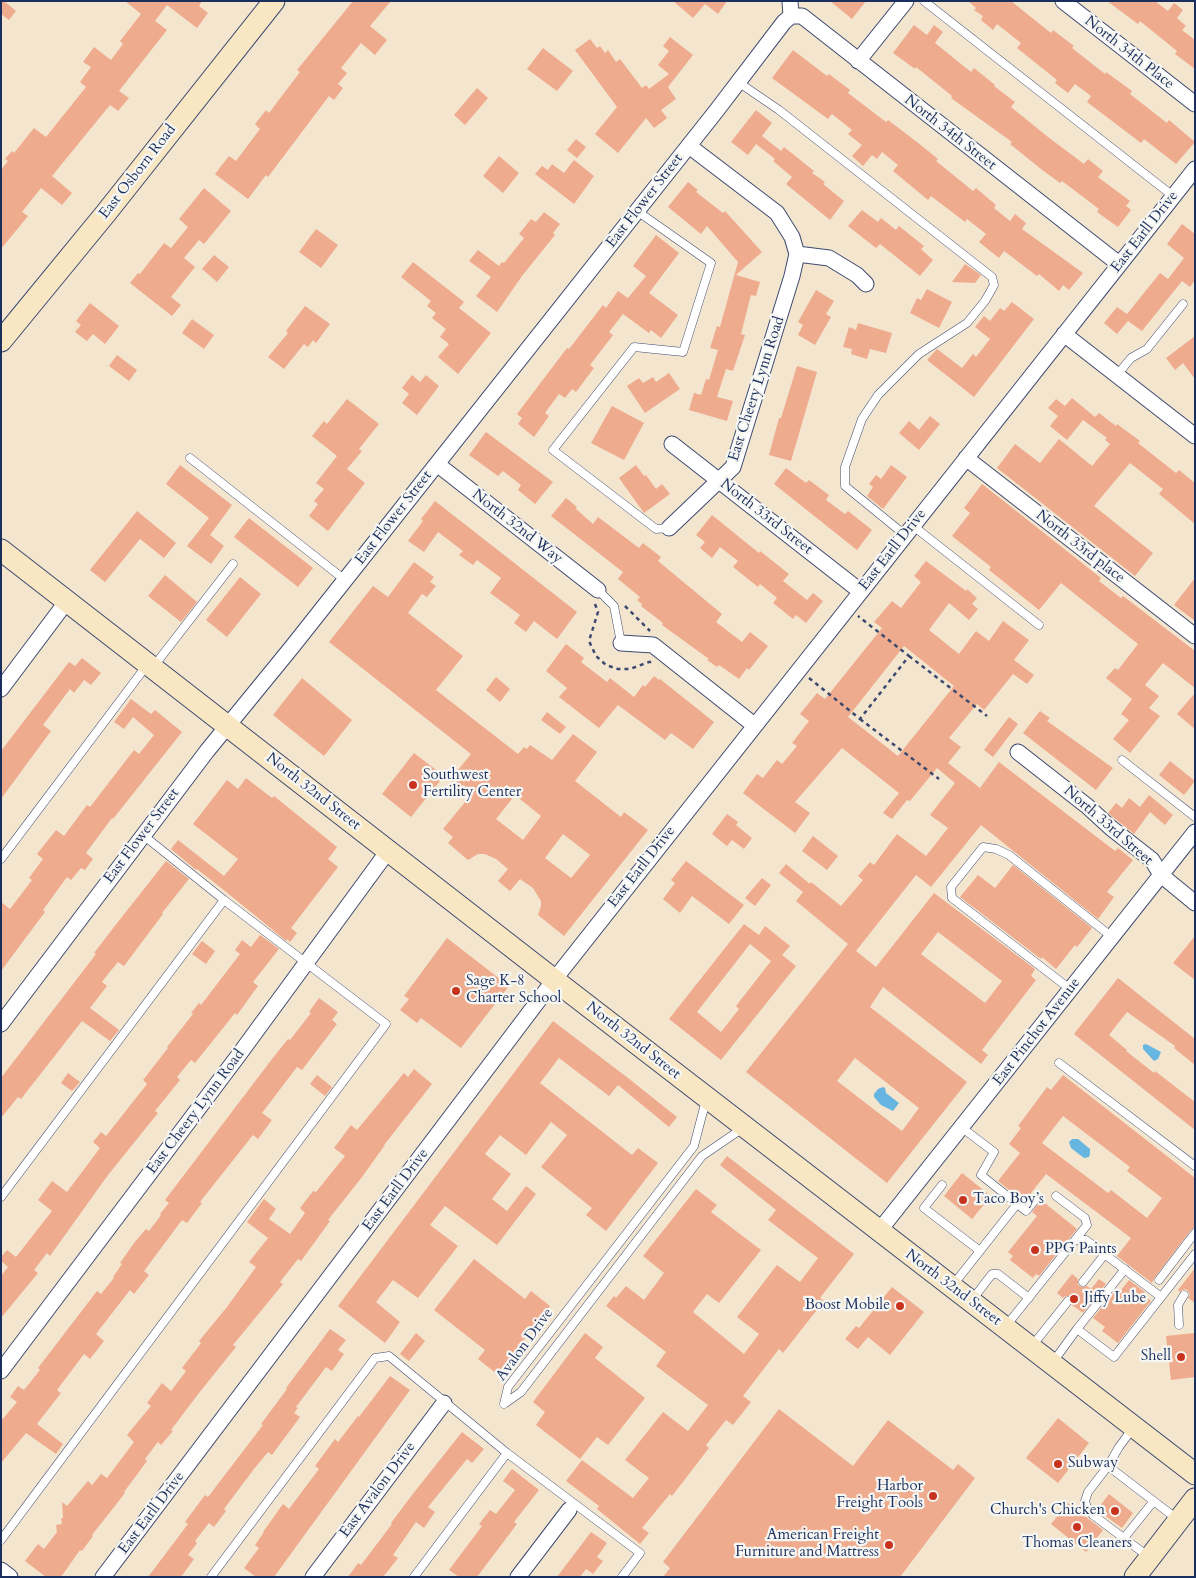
<!DOCTYPE html>
<meta charset="utf-8">
<style>
body{margin:0}
#map{position:relative;width:1196px;height:1578px;overflow:hidden;background:#f4e5cf;font-family:Cardo,serif}
canvas{display:block}
.frame{position:absolute;inset:0;border:2px solid #1b2f5e;pointer-events:none}
</style>
<div id="map">
<canvas width="1196" height="1578"></canvas>
<div class="frame"></div>
</div>
<script>
const context = document.querySelector('canvas').getContext('2d');
context.lineJoin = 'round';
function fill(path, color) { context.fillStyle = color; context.fill(path, 'evenodd'); }
const shape = rows => new Path2D(rows.map(r => 'M' + r).join(''));
function stroke(path, color, width, dash) { context.strokeStyle = color; context.lineWidth = width; context.lineCap = dash ? 'butt' : 'round'; context.setLineDash(dash || []); context.stroke(path); }
function label(font, color, halo, rows, align = 'center') {
  context.font = font + ' Cardo,serif'; context.lineWidth = 4.5; context.setLineDash([]); context.textBaseline = 'middle'; context.strokeStyle = halo; context.fillStyle = color; for (const [text, x, y, turn = 0] of rows) {
    context.save(); context.translate(x, y); context.rotate((+turn || 0) * Math.PI / 180); context.textAlign = isNaN(turn) ? turn : align; if (halo) context.strokeText(text, 0, 0); context.fillText(text, 0, 0); context.restore();
  }
}
fill(shape([
 [1146,1044,1161,1052,1158,1059,1154,1061,1143,1049,1143,1045],
 [883,1087,885,1088,886,1093,899,1103,893,1111,881,1105,874,1097,874,1094,878,1089],
 [1072,1139,1078,1139,1090,1149,1090,1154,1089,1157,1084,1158,1071,1148,1069,1142]
]), '#66b6e1');
fill(shape([
 [1,1,4,1,16,11,9,20,1,14],
 [125,1,202,1,199,6,208,13,197,28,167,5,155,21,167,30,119,91,129,98,118,111,110,105,52,176,72,193,62,205,41,188,22,212,28,216,1,249,1,170,8,161,5,159,12,151,14,153,34,128,46,137,86,87,80,82,91,67,83,62,94,47,111,60,123,44,120,41,141,14],
 [353,1,391,1,370,26,387,40,375,55,361,43,341,68,347,73,338,84,343,88,334,100,329,96,268,177,266,175,248,199,215,174,229,156,236,161,260,129,255,124,266,110,269,113,300,72,297,70],
 [673,1,727,1,718,14,705,4,693,18],
 [830,1,866,1,852,19],
 [968,1,1011,1,1051,33,1053,30,1074,46,1072,48,1105,74,1106,72,1132,91,1130,94,1167,123,1169,120,1195,142,1176,164,1144,139,1141,143,1087,102,1091,96,1075,84,1068,93,1055,83,1057,80,1017,48,1021,43,997,24,993,30,981,20,983,16,974,10,976,8],
 [1107,1,1155,1,1168,11,1174,3,1183,10,1177,18,1186,26,1182,30,1195,40,1195,69,1175,54,1177,51,1140,21,1138,24],
 [914,25,927,35,934,25,943,32,935,43,971,72,974,68,995,85,994,86,1015,102,1011,107,1048,137,1084,164,1088,159,1103,171,1098,177,1130,201,1126,206,1131,210,1118,227,1097,212,1099,209,1062,181,1060,183,1041,169,1010,144,1012,142,951,98,952,96,916,67,915,69,893,53],
 [670,37,693,55,668,87,676,99,661,110,667,118,654,128,646,118,618,153,595,134,617,107,575,50,590,39,597,48,600,46,605,53,608,50,616,62,620,59,642,88,646,85,649,89,669,74,658,65,669,51,663,46],
 [543,48,573,71,557,91,527,69],
 [793,50,827,76,829,74,850,90,848,93,886,122,888,120,917,142,938,159,936,161,973,191,976,188,996,205,994,208,1010,221,1015,214,1026,223,1022,229,1083,273,1069,290,1063,285,1059,291,1039,274,1037,276,1004,251,999,258,979,242,986,234,967,219,965,222,931,196,928,200,893,171,898,165,882,152,877,159,872,155,863,166,852,156,862,145,848,134,852,130,832,114,828,119,772,78],
 [477,88,488,98,465,125,454,115],
 [756,110,772,123,762,136,781,151,784,147,814,171,812,173,825,182,823,184,844,201,830,220,786,184,792,177,773,161,775,159,756,144,748,155,731,142],
 [576,139,586,147,577,158,567,150],
 [499,156,519,173,503,193,483,176],
 [574,160,594,176,574,204,535,174,542,166,548,170,552,164,564,173],
 [688,182,698,190,696,192,723,213,725,211,762,252,736,275,760,282,756,296,751,295,741,334,745,335,733,371,726,369,717,397,733,401,727,421,689,410,694,393,701,395,706,379,709,380,718,350,710,348,717,326,720,327,738,262,707,226,701,234,668,207],
 [204,188,231,211,204,244,199,240,184,258,195,267,171,297,181,305,172,316,130,283,138,273,140,274,164,243,171,248,188,227,179,219],
 [862,210,878,222,881,218,896,230,899,226,924,246,921,249,933,260,920,276,880,244,876,248,848,226],
 [544,212,560,224,553,233,555,235,522,276,497,312,476,296,491,277,469,261,478,250,499,266,502,262,504,263,524,238,519,234,531,219,536,222],
 [1182,224,1195,234,1195,280,1190,287,1182,281,1142,331,1128,321,1117,334,1104,323,1117,307,1127,314,1160,273,1168,279,1184,258,1167,244],
 [316,229,338,245,321,268,299,252],
 [656,235,679,253,649,293,678,315,661,338,651,330,649,333,623,314,609,332,613,335,590,365,594,368,576,392,572,389,565,398,559,394,545,413,549,416,534,437,518,424,522,418,517,414,567,348,569,349,603,305,606,308,618,291,628,298,646,276,633,266],
 [214,255,229,267,217,282,202,269],
 [413,262,464,302,459,308,491,333,458,374,438,357,449,344,440,337,446,329,432,318,436,313,427,306,431,301,401,277],
 [965,264,981,275,975,283,952,282],
 [927,289,952,302,939,328,910,313,917,298,921,300],
 [816,290,834,301,826,314,831,317,815,345,798,335,803,325,798,322],
 [1012,302,1034,319,974,397,927,360,937,349,962,368,973,354,976,357,990,339,975,327,984,316,990,321,1000,308,1004,311],
 [90,303,119,326,105,344,93,334,87,341,75,332,81,325,76,321],
 [305,306,330,324,316,343,313,340,308,347,304,344,284,369,268,357,288,333,286,331],
 [192,319,214,335,204,349,182,333],
 [858,323,892,333,886,353,870,349,867,359,851,354,852,349,843,347,849,327,856,330],
 [1195,336,1195,379,1183,363,1175,370,1166,358],
 [117,355,137,370,129,381,109,366],
 [797,366,817,372,791,461,769,455,779,418,781,418],
 [669,373,680,389,645,413,627,386,639,378,643,383,653,377,656,382],
 [412,375,420,382,426,375,439,386,417,415,402,403,409,394,402,388],
 [1072,398,1095,417,1099,413,1116,426,1117,424,1140,441,1138,443,1176,473,1179,470,1195,483,1195,524,1159,494,1163,489,1130,463,1094,506,1153,553,1135,576,997,468,1015,444,1040,463,1059,439,1092,466,1110,444,1105,440,1107,438,1083,420,1067,440,1050,426,1058,416,1048,408,1056,399,1065,406],
 [347,399,379,424,359,449,362,451,347,469,365,483,328,531,309,516,318,504,314,501,324,489,316,483,337,456,312,436,324,421,327,424],
 [612,406,644,423,624,460,591,443],
 [930,416,940,424,919,450,899,433,909,421,919,430],
 [486,432,553,482,535,504,518,490,521,485,503,471,498,476,469,455],
 [180,465,232,505,210,535,224,546,211,564,187,546,209,518,166,484],
 [636,465,644,476,646,475,656,489,662,484,670,494,644,513,619,478],
 [891,465,907,477,883,509,867,496,873,487,869,484,876,475,881,479],
 [786,468,806,483,809,480,829,495,826,500,845,514,848,511,872,530,857,550,774,484],
 [982,484,1101,578,1099,581,1121,598,1123,596,1195,651,1195,688,1163,663,1145,685,1159,696,1149,708,1160,716,1130,753,1113,739,1129,720,1121,714,1132,699,1106,678,1115,668,1118,670,1138,644,1061,583,1039,610,989,570,991,567,952,536,970,513,964,508],
 [566,498,577,507,576,509,593,524,598,517,639,548,643,543,661,557,658,561,722,614,716,622,742,642,750,632,768,646,749,670,747,668,739,679,719,665,717,667,707,660,709,659,662,625,663,623,641,606,642,604,637,600,640,597,618,579,623,572,551,516],
 [435,501,577,612,557,639,534,621,526,632,514,623,520,615,490,593,501,578,477,560,473,565,459,555,463,551,438,532,424,552,408,541,423,521,421,519],
 [137,511,176,543,164,558,140,539,105,582,90,570],
 [712,515,759,553,760,551,789,574,783,581,807,600,813,593,823,601,806,623,796,615,793,619,773,603,777,598,760,584,758,587,733,567,738,561,720,547,712,558,700,548,705,542,696,535],
 [249,518,313,568,298,587,234,537],
 [926,561,966,591,967,589,977,598,972,604,978,609,969,620,949,603,929,630,959,654,976,631,989,641,1003,621,1029,640,1014,660,1034,675,1027,684,1013,674,984,710,977,704,949,738,961,747,948,763,980,788,999,762,1115,851,1118,848,1133,860,1107,892,1114,897,1098,919,981,825,931,887,916,875,856,951,876,967,934,893,1035,969,1031,976,1036,980,982,1050,988,1055,981,1064,883,987,870,1007,967,1082,887,1183,746,1072,848,944,796,901,803,892,779,873,786,864,810,884,811,882,841,906,863,880,858,876,870,862,874,865,897,834,926,856,948,828,930,815,955,783,937,768,910,801,907,800,892,819,883,813,899,793,842,748,795,802,810,813,795,833,743,793,757,774,763,778,777,760,782,764,797,746,792,743,809,721,800,714,817,693,825,699,882,628,874,622,892,601,901,608,921,582,914,576],
 [904,646,954,686,898,756,848,717],
 [938,932,1002,981,985,1003,921,954],
 [855,1058,919,1108,902,1131,837,1081],
 [414,562,434,577,430,582,436,586,427,597,422,594,408,613,463,656,436,690,518,754,524,747,527,749,530,745,552,760,573,734,597,752,575,781,621,817,624,812,648,830,564,936,538,915,541,906,541,901,533,888,520,879,510,891,498,881,508,869,496,859,485,854,478,854,468,860,448,843,453,837,443,829,470,796,450,780,471,754,329,642,373,586,388,597],
 [515,795,541,816,523,840,496,819],
 [563,834,590,855,571,878,545,858],
 [165,575,197,602,181,622,148,596],
 [240,577,261,594,227,637,206,620],
 [1195,578,1195,621,1174,605],
 [566,644,584,658,581,662,607,682,610,678,634,697,643,685,645,687,654,676,659,680,660,679,714,722,693,749,671,733,665,740,618,705,599,728,559,697,567,688,546,671],
 [82,658,101,673,91,685,84,680,74,693,70,689,43,725,51,731,1,799,1,751,69,662,75,666],
 [496,677,510,689,500,702,486,690],
 [302,678,352,720,324,756,273,715],
 [1195,693,1195,729,1177,714],
 [131,699,151,714,155,710,182,732,113,819,112,818,86,853,93,859,85,870,81,868,71,880,67,877,43,910,45,912,1,971,1,902,10,909,32,880,29,878,43,859,37,854,56,830,64,836,87,805,90,807,134,750,139,754,154,735,133,717,124,729,114,722],
 [1040,711,1050,718,1047,721,1113,768,1096,790,1023,733],
 [547,712,566,727,560,734,541,720],
 [1009,717,1018,724,993,757,984,750],
 [414,753,444,776,411,817,382,794],
 [1170,761,1195,781,1184,795,1159,775],
 [246,778,272,798,274,796,337,847,328,859,338,867,291,928,297,933,290,942,287,939,286,941,268,926,225,891,197,869,196,870,171,849,178,840,224,876,238,859,193,824,227,780,238,789],
 [1149,795,1173,815,1165,825,1150,812,1134,834,1108,813,1116,803,1122,808,1129,798,1140,807],
 [727,814,738,822,736,825,752,838,744,849,732,840,727,846,712,834],
 [813,836,838,856,827,870,802,851],
 [166,861,189,879,162,913,163,914,124,966,118,962,108,974,102,982,107,986,90,1008,119,1030,110,1041,82,1021,21,1099,18,1097,1,1118,1,1078,96,954,94,953,114,927],
 [686,861,744,905,729,924,692,896,680,913,663,899,675,883,671,880],
 [1013,865,1092,928,1077,947,1075,945,1056,969,1042,957,1041,959,960,897,978,875,995,888],
 [762,878,771,885,755,906,745,898],
 [744,924,759,935,765,926,790,946,782,955,796,966,721,1060,669,1019],
 [750,944,771,961,736,1006,739,1009,721,1032,697,1012],
 [260,935,279,949,253,982,258,986,237,1015,235,1013,195,1063,191,1060,177,1077,180,1080,155,1111,158,1113,108,1175,50,1256,47,1253,34,1270,38,1273,1,1318,1,1276,8,1267,1,1261,1,1257,7,1250,16,1257,52,1211,38,1200,52,1181,67,1192,100,1148,93,1142,101,1132,106,1136,147,1084,143,1080,168,1048,167,1047,193,1014,191,1013,199,1003,201,1005,240,954,235,950,242,940,251,947],
 [1195,936,1195,980,1173,963],
 [447,938,509,986,461,1048,421,1018,417,1023,400,1010,409,999,404,996],
 [202,941,215,951,206,964,192,954],
 [1118,978,1195,1039,1195,1065,1174,1048,1175,1046,1127,1012,1109,1035,1127,1050,1126,1051,1154,1073,1155,1071,1195,1102,1195,1130,1074,1034],
 [319,998,338,1012,332,1020,337,1024,302,1070,297,1067,262,1113,272,1120,258,1139,253,1135,200,1202,202,1203,187,1223,182,1220,150,1263,144,1271,149,1275,134,1294,130,1290,96,1334,104,1341,90,1359,84,1354,57,1390,61,1393,37,1424,63,1444,56,1454,26,1433,1,1463,1,1421,17,1402,10,1397,18,1386,24,1390,40,1370,38,1368,97,1291,101,1294,114,1278,113,1277,122,1264,120,1263,134,1243,146,1229,149,1231,161,1215,160,1214,169,1203,165,1200,272,1059,288,1039,290,1040,311,1013,309,1012],
 [553,1021,628,1078,677,1117,669,1127,618,1085,609,1096,559,1058,540,1083,632,1155,638,1148,658,1163,606,1231,586,1215,592,1208,541,1167,567,1135,551,1122,526,1155,500,1135,485,1154,511,1174,492,1199,507,1211,526,1186,536,1194,497,1245,445,1206,430,1225,458,1246,418,1298,393,1280,376,1302,400,1322,385,1343,338,1306],
 [414,1069,432,1084,384,1145,385,1145,362,1177,328,1220,330,1221,301,1261,298,1259,280,1282,283,1284,233,1345,236,1347,199,1393,171,1430,173,1431,161,1445,158,1442,145,1459,147,1461,124,1492,125,1493,92,1535,93,1536,82,1551,80,1550,61,1577,46,1577,25,1561,38,1544,44,1549,57,1532,56,1525,62,1524,61,1519,63,1518,62,1502,67,1506,88,1481,92,1485,101,1474,107,1478,134,1442,127,1435,151,1406,147,1403,162,1383,171,1391,186,1371,182,1368,201,1343,199,1341,227,1307,256,1267,249,1262,268,1238,247,1222,264,1199,276,1209,269,1219,290,1234,305,1213,300,1208,313,1191,316,1192,345,1156,334,1148,351,1125,357,1130,404,1073,408,1077],
 [68,1073,80,1082,72,1091,61,1083],
 [317,1075,332,1087,325,1096,310,1084],
 [1063,1075,1195,1178,1195,1227,1191,1230,1155,1277,1152,1283,1117,1256,1131,1238,1046,1174,1031,1193,1034,1195,1025,1203,998,1181,1020,1153,1009,1144,1021,1128,1018,1126,1047,1087,1051,1090],
 [1063,1116,1130,1167,1127,1171,1162,1198,1147,1218,1111,1190,1108,1193,1042,1143],
 [727,1156,854,1254,820,1298,824,1301,809,1320,783,1353,779,1349,743,1396,751,1402,733,1425,726,1420,706,1445,709,1448,672,1496,670,1494,642,1528,649,1533,640,1544,597,1509,599,1506,566,1481,582,1460,633,1498,649,1478,625,1460,663,1412,688,1431,708,1405,656,1366,666,1352,606,1306,614,1296,616,1298,626,1286,644,1300,664,1273,643,1256,696,1189,717,1205,711,1212,761,1250,719,1303,707,1294,693,1312,744,1354,759,1334,737,1317,777,1265,800,1282,818,1258,768,1220,776,1210,720,1165],
 [962,1173,991,1196,972,1219,944,1196],
 [1041,1200,1077,1229,1039,1276,1036,1274,1033,1278,1010,1260,1013,1256,1008,1252,1037,1216,1032,1212],
 [474,1259,525,1299,531,1291,550,1306,497,1374,478,1359,485,1350,434,1310],
 [1195,1268,1195,1303,1188,1298,1190,1295,1187,1290,1184,1289,1180,1292,1178,1290],
 [1072,1274,1078,1279,1078,1285,1082,1287,1087,1286,1091,1289,1099,1279,1106,1284,1083,1313,1072,1305,1073,1299,1071,1296,1066,1296,1063,1298,1057,1293],
 [1129,1280,1145,1292,1143,1295,1151,1301,1118,1343,1102,1331,1105,1327,1093,1318,1115,1291,1118,1294],
 [892,1287,924,1312,890,1355,868,1337,858,1349,845,1339,856,1326,859,1328],
 [330,1329,346,1340,338,1350,344,1354,332,1371,326,1367,296,1407,298,1408,294,1413,300,1417,272,1455,268,1452,254,1469,224,1509,226,1511,214,1527,209,1523,195,1541,197,1543,188,1555,194,1559,181,1577,148,1577,188,1524,185,1522,205,1495,208,1497,263,1425,261,1424,287,1389,286,1388],
 [416,1333,425,1341,409,1361,400,1354],
 [585,1333,603,1347,595,1358,645,1398,608,1445,597,1437,580,1459,536,1425,545,1412,533,1402],
 [1195,1333,1195,1377,1171,1380,1166,1336],
 [390,1376,410,1390,274,1577,256,1577,244,1568,259,1548,255,1545,264,1532,263,1532,283,1504,289,1509,319,1469,315,1466,335,1439,338,1442,358,1416,359,1417],
 [779,1409,853,1466,888,1420,953,1470,958,1464,975,1478,900,1577,663,1577,670,1568,663,1562],
 [1058,1418,1089,1443,1058,1483,1026,1458],
 [462,1432,484,1449,472,1463,467,1459,428,1507,435,1512,424,1528,416,1522,393,1555,398,1558,383,1577,348,1577,358,1563,361,1565,392,1524,391,1523,412,1495],
 [512,1469,539,1490,514,1522,517,1524,477,1577,459,1577,449,1570,482,1526,479,1524,490,1510,496,1514,515,1490,503,1481],
 [1109,1494,1133,1513,1122,1528,1097,1510],
 [1068,1503,1103,1530,1086,1552,1051,1524],
 [591,1532,607,1543,597,1557,603,1561,593,1574,586,1569,580,1577,557,1577]
]), '#efab8e');
const service = shape([
 [924,1,1173,196],
 [738,82,779,110,992,277,994,285,985,301,967,323,919,354,878,395,862,419,845,467,845,486,905,535],
 [637,211,711,263,683,352,634,347,553,450,656,529,669,528],
 [1117,375,1131,358,1147,349,1183,304],
 [190,458,345,580],
 [912,525,1039,625],
 [598,590,614,606,621,643],
 [154,666,233,564],
 [1122,760,1195,817],
 [1,859,147,665],
 [1070,989,952,898,951,887,983,847,996,849,1009,855,1112,937],
 [1059,1063,1195,1166],
 [961,1127,994,1152,981,1175,1026,1211,1035,1200],
 [942,1185,924,1208,980,1251],
 [1,1197,224,900],
 [1076,1240,1086,1240,1161,1297],
 [1159,1280,1195,1233],
 [1083,1282,1105,1254],
 [953,1285,1017,1204],
 [972,1300,992,1274,998,1274,1029,1298],
 [1179,1325,1178,1305,1184,1295],
 [1006,1326,1087,1225,1085,1218,1056,1196],
 [1077,1329,1125,1269],
 [1032,1346,1068,1301],
 [1053,1362,1077,1329,1114,1357,1195,1254],
 [504,1404,508,1387,694,1146,706,1100],
 [504,1404,521,1392,702,1156,743,1128],
 [1108,1466,1119,1447,1133,1428],
 [1124,1538,1153,1502],
 [1,1540,386,1024,224,900,143,835],
 [1149,1557,1093,1515,1087,1508,1085,1501,1088,1492,1108,1466,1177,1519],
 [211,1577,375,1358,389,1356,507,1453,640,1553,622,1577],
 [414,1577,507,1453]
]);
const minor = shape([
 [790,1,791,16],
 [1063,1,1195,104],
 [791,16,802,16,1119,264],
 [858,61,906,1],
 [797,254,829,258,857,275,866,284],
 [1064,334,1195,436],
 [672,444,860,591],
 [966,458,1195,636],
 [437,464,598,590],
 [669,528,733,467,792,276,797,254,792,237,777,213,689,146],
 [621,643,653,645,754,725],
 [1,689,67,601],
 [1018,752,1087,806,1111,828,1152,860,1161,875,1195,903],
 [1,1024,207,751,292,647,717,110,784,22,791,16],
 [879,1231,1195,832],
 [1,1371,238,1056,388,851],
 [1,1570,10,1577],
 [103,1577,554,980,1195,169],
 [313,1577,444,1403],
 [518,1577,569,1510]
]);
const secondary = shape([
 [1,341,106,213,274,1],
 [1,550,566,989,1195,1474],
 [1135,1577,1195,1499]
]);
stroke(service, '#3c4a6f', 9);
stroke(minor, '#3c4a6f', 17);
stroke(secondary, '#3c4a6f', 23);
stroke(shape([
 [595,604,598,612,589,641,596,656,606,665,618,669,630,669,649,662,652,662],
 [625,606,650,631],
 [909,656,987,716],
 [809,678,860,719,909,656,858,616],
 [860,719,939,779]
]), '#3c4a6f', 2.5, [4, 4]);
stroke(service, '#fff', 8);
stroke(minor, '#fff', 15);
stroke(secondary, '#f9e7c3', 21);
for (const [x, y, r, color] of [
 [413,785,5,"#c8321e"],
 [456,991,5,"#c8321e"],
 [963,1200,5,"#c8321e"],
 [1035,1250,5,"#c8321e"],
 [1074,1299,5,"#c8321e"],
 [900,1306,5,"#c8321e"],
 [1181,1357,5,"#c8321e"],
 [1058,1464,5,"#c8321e"],
 [933,1496,5,"#c8321e"],
 [1115,1511,5,"#c8321e"],
 [1077,1527,5,"#c8321e"],
 [889,1545,5,"#c8321e"]
]) { const dot = new Path2D(); dot.arc(x, y, r, 0, 2 * Math.PI); context.fillStyle = color; context.fill(dot); stroke(dot, '#f6f6f2', 2); }
label('15px', '#1b2f5e', '#f6f6f2', [
 ["North 34th Place",1129,53,38],
 ["North 34th Street",950,133,38],
 ["East Osborn Road",138,172,-52],
 ["East Flower Street",645,201,-52],
 ["East Earll Drive",1145,232,-52],
 ["East Cheery Lynn Road",757,389,-72],
 ["North 33rd Street",766,517,38],
 ["East Flower Street",394,518,-52],
 ["North 32nd Way",517,527,38],
 ["North 33rd place",1080,547,38],
 ["East Earll Drive",893,550,-52],
 ["North 32nd Street",313,792,38],
 ["North 33rd Street",1108,826,41],
 ["East Flower Street",142,836,-53],
 ["East Earll Drive",642,867,-52],
 ["East Pinchot Avenue",1037,1032,-52],
 ["North 32nd Street",633,1041,38],
 ["East Cheery Lynn Road",196,1112,-53],
 ["East Earll Drive",396,1190,-53],
 ["North 32nd Street",953,1288,37],
 ["Avalon Drive",525,1345,-54],
 ["East Avalon Drive",378,1490,-53],
 ["East Earll Drive",152,1513,-53]
]);
label('15px', '#1b2f5e', '#f6f6f2', [
 ["Southwest",423,776],
 ["Fertility Center",423,793],
 ["Sage K-8",466,982],
 ["Charter School",466,999],
 ["Taco Boy’s",973,1200],
 ["PPG Paints",1045,1250],
 ["Jiffy Lube",1084,1299],
 ["Boost Mobile",890,1306,"right"],
 ["Shell",1171,1357,"right"],
 ["Subway",1068,1464],
 ["Harbor",923,1487,"right"],
 ["Freight Tools",923,1504,"right"],
 ["Church's Chicken",1105,1511,"right"],
 ["American Freight",879,1536,"right"],
 ["Furniture and Mattress",879,1553,"right"],
 ["Thomas Cleaners",1077,1544,"center"]
], 'left');
</script>
